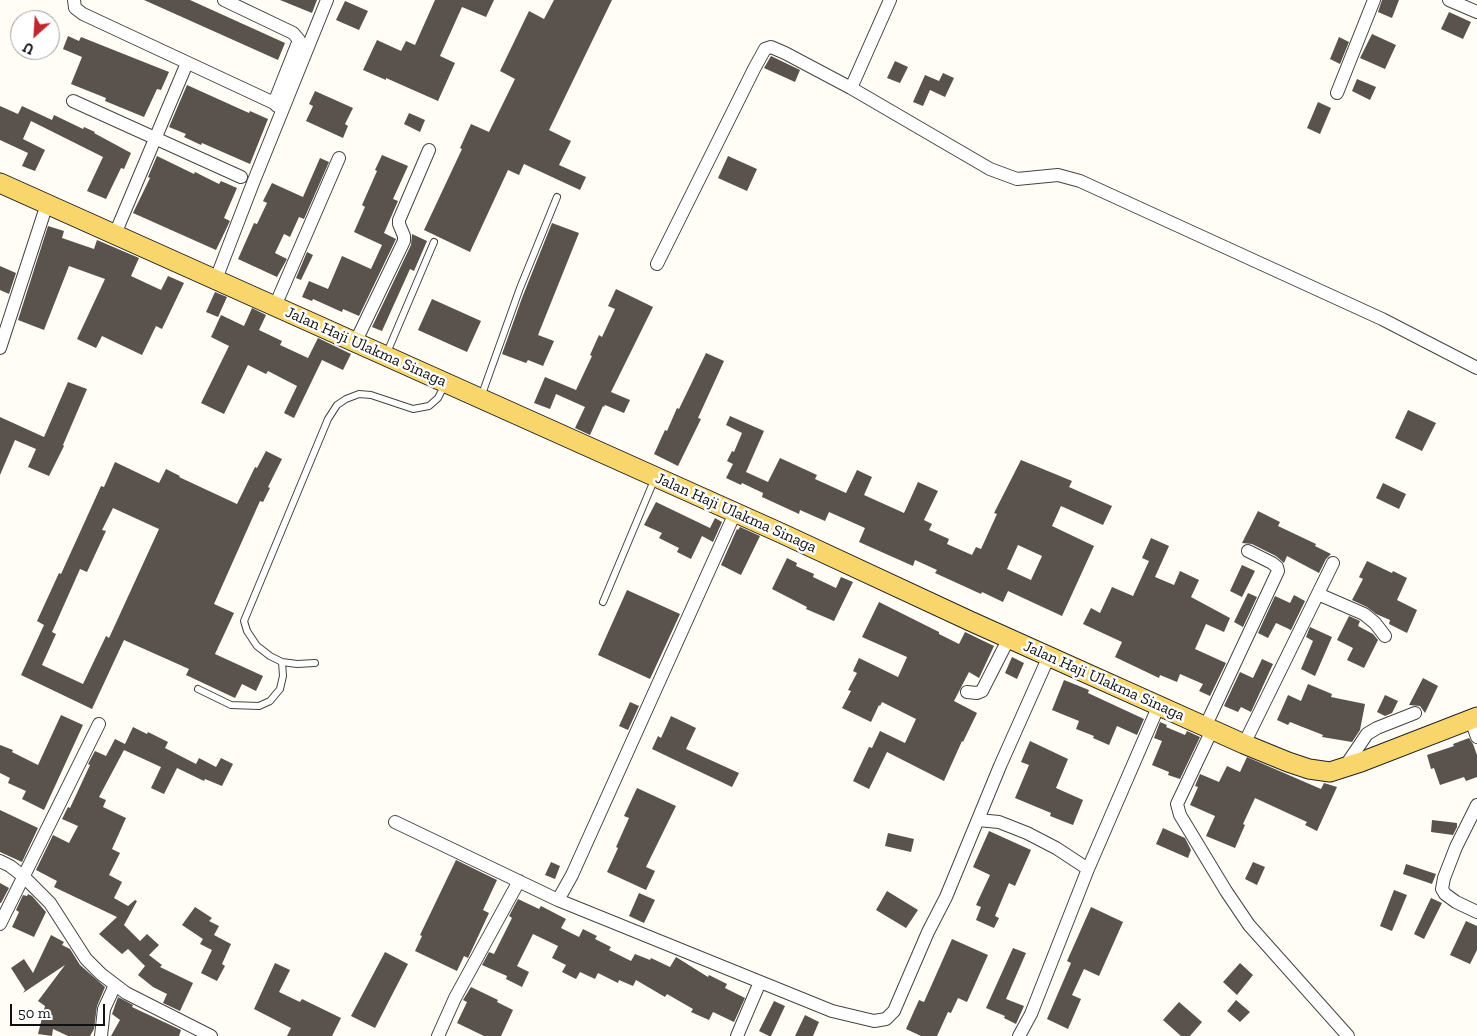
<!DOCTYPE html>
<style>
body{margin:0}
#map{position:relative;width:1477px;height:1036px;overflow:hidden;background:#fffdf5;font-family:"Zilla Slab",serif}
canvas{display:block}
.north{position:absolute;left:10px;top:10px;width:50px;height:50px;box-sizing:border-box;background:#fff;border:1px solid #a0a0a0;border-radius:50%;rotate:206deg;font-size:14px;font-weight:700;line-height:20px;text-align:center;color:#111}
.north::after{content:'';display:block;margin:auto;width:18px;height:22px;background:#c4262e;clip-path:polygon(50% 0,100% 100%,50% 72%,0 100%)}
.scale{position:absolute;left:10px;top:1004px;width:95px;height:22px;box-sizing:border-box;border:2px solid #111;border-top:0;padding-left:6px;font-size:15px;line-height:18px;white-space:nowrap;color:#111;-webkit-text-stroke:4px #fff;paint-order:stroke}
</style>
<div id="map">
<canvas width="1477" height="1036"></canvas>
<div class="north">U</div>
<div class="scale">50 m</div>
</div>
<script>
const context = document.querySelector('canvas').getContext('2d');
context.lineJoin = 'round';
function fill(path, color) { context.fillStyle = color; context.fill(path, 'evenodd'); }
const shape = rows => new Path2D(rows.map(r => 'M' + r).join(''));
function stroke(path, color, width, dash) { context.strokeStyle = color; context.lineWidth = width; context.lineCap = dash ? 'butt' : 'round'; context.setLineDash(dash || []); context.stroke(path); }
function label(font, color, halo, rows, align = 'center') {
  context.font = font + ' "Zilla Slab",serif'; context.lineWidth = 5; context.setLineDash([]); context.textBaseline = 'middle'; context.strokeStyle = halo; context.fillStyle = color; for (const [text, x, y, turn = 0] of rows) {
    context.save(); context.translate(x, y); context.rotate((+turn || 0) * Math.PI / 180); context.textAlign = isNaN(turn) ? turn : align; if (halo) context.strokeText(text, 0, 0); context.fillText(text, 0, 0); context.restore();
  }
}
fill(shape([
 [144,0,190,0,285,43,278,60],
 [280,0,317,0,312,13],
 [435,0,494,0,486,17,462,7,440,56,455,63,438,101,386,78,386,80,363,70,377,40,401,51,406,41,415,45],
 [554,0,612,0,549,130,571,141,559,165,586,177,580,190,524,164,519,175,508,170,470,252,424,230,462,149,460,148,471,124,489,132,515,79,500,71,529,11,544,19],
 [1382,0,1399,0,1392,18,1378,12],
 [345,1,368,11,359,30,336,20],
 [1449,12,1471,22,1463,39,1441,29],
 [1372,34,1396,45,1385,69,1360,58],
 [68,36,79,41,81,37,169,72,161,90,157,89,144,117,105,101,106,98,71,84,82,57,63,49],
 [1339,37,1349,42,1340,64,1330,59],
 [771,56,800,70,795,82,764,68],
 [895,61,908,67,900,83,887,78],
 [943,73,954,78,945,97,930,90,923,106,913,102,925,75,939,81],
 [1357,79,1376,87,1370,100,1352,91],
 [187,85,249,113,250,111,268,119,250,164,202,143,201,145,184,137,186,134,169,127],
 [315,91,353,108,345,124,348,126,343,138,306,121,313,106,309,104],
 [1318,102,1331,108,1320,134,1307,128],
 [0,106,18,114,22,106,52,120,54,115,83,129,84,127,95,132,94,133,131,153,124,169,121,168,106,199,87,191,103,157,31,121,23,139,45,150,35,171,22,166,28,153,0,140],
 [409,113,425,120,420,132,404,124],
 [382,155,408,166,393,199,398,201,384,233,396,239,359,316,343,309,342,312,313,299,312,301,302,297,309,281,328,289,342,256,371,269,382,245,354,232,365,207,362,205,377,171,375,170],
 [157,156,194,174,195,172,219,184,221,181,237,188,224,218,230,221,216,250,133,213,150,178,148,177],
 [728,156,757,169,747,191,718,178],
 [320,158,329,162,304,219,299,217,290,237,284,234,275,253,287,259,277,277,238,259,254,223,257,224,267,203,263,201,272,183,303,197],
 [552,223,579,233,538,335,554,341,543,366,528,360,526,363,502,354,522,298],
 [48,226,64,231,62,238,94,249,97,240,139,258,131,276,161,290,168,276,184,283,162,329,156,326,142,355,102,336,96,348,77,339,105,279,69,266,44,330,18,320],
 [412,234,427,241,414,271,410,269,382,331,372,327,411,245],
 [307,252,313,255,301,280,296,278],
 [0,266,16,273,9,294,0,290],
 [616,289,653,307,611,392,630,400,624,413,605,405,604,407,603,406,590,435,575,428,585,407,556,394,550,409,534,403,545,377,576,390,592,356,590,355,599,335,602,337,615,309,608,306],
 [215,292,227,297,218,317,206,312],
 [432,299,481,321,467,352,418,330],
 [252,308,266,315,259,330,282,341,280,345,308,358,318,338,351,354,343,370,322,360,294,418,284,413,297,386,268,371,266,374,248,365,224,414,201,403,229,346,211,337,221,315,244,326],
 [706,353,724,361,698,418,701,419,678,466,654,454,665,430,667,431,677,408,679,409],
 [68,382,87,389,63,445,64,446,49,476,28,467,36,449,15,440,0,475,0,417,44,437],
 [1408,410,1436,423,1422,451,1395,438],
 [730,416,764,431,746,472,768,482,780,458,817,475,815,479,846,493,857,470,872,477,864,495,904,513,918,482,938,491,924,520,932,524,929,530,949,539,947,544,972,555,976,547,981,549,997,514,994,513,1021,460,1072,481,1069,487,1112,506,1103,525,1061,506,1052,526,1094,546,1062,616,1008,591,1003,602,982,592,981,594,935,573,937,570,915,560,913,566,859,542,865,528,829,512,825,521,800,510,799,514,762,497,763,493,742,483,741,485,726,478,733,464,727,461,732,451,734,452,742,433,726,425],
 [1018,545,1042,556,1031,580,1007,569],
 [266,451,282,459,268,487,270,488,263,502,260,501,214,604,234,613,215,654,263,676,256,691,242,684,235,698,186,675,189,669,124,640,92,709,21,675,44,625,37,621,59,573,61,574,101,486,104,487,115,462,159,483,166,469,180,476,179,477,237,504,255,467,257,468],
 [113,508,159,529,109,638,106,636,83,684,42,665,56,634,52,632,80,569,87,572,106,531,102,530],
 [1383,483,1406,494,1399,509,1376,498],
 [656,502,710,528,715,518,722,522,713,542,702,536,691,559,677,552,679,548,659,538,662,533,644,525],
 [1258,511,1280,522,1278,526,1316,544,1315,546,1331,554,1326,559,1319,573,1287,556,1284,563,1276,556,1252,544,1242,543],
 [740,527,760,536,741,575,721,565,737,529,738,530],
 [1151,538,1169,546,1155,577,1174,585,1180,571,1199,580,1191,597,1230,618,1224,632,1206,624,1195,649,1226,663,1210,696,1199,691,1203,684,1180,674,1177,682,1160,675,1159,678,1115,657,1122,642,1083,624,1091,608,1100,613,1112,587,1133,596,1149,561,1142,558],
 [787,558,797,563,796,566,814,574,813,577,836,588,841,577,853,582,834,621,806,609,807,607,772,589],
 [1367,561,1392,573,1393,571,1407,578,1397,600,1417,610,1407,633,1389,624,1390,620,1376,614,1367,607,1352,600,1363,579,1359,577],
 [1242,565,1255,571,1242,597,1230,591],
 [627,590,680,614,650,679,598,655],
 [1248,593,1257,597,1243,627,1234,622],
 [1294,595,1305,601,1291,630,1276,623,1268,638,1258,633,1275,596,1290,603],
 [879,602,939,632,939,634,959,644,965,632,994,646,979,678,969,672,954,701,977,713,963,742,962,741,944,781,887,752,869,789,853,781,869,747,872,748,880,731,905,743,916,719,882,702,880,706,879,705,871,722,842,708,851,691,848,690,857,673,853,671,859,658,898,677,907,657,862,637],
 [1349,616,1360,621,1358,626,1373,634,1378,640,1364,668,1347,660,1353,648,1337,640],
 [1310,627,1332,637,1315,676,1301,669,1313,641,1306,637],
 [1012,657,1024,663,1017,679,1005,673],
 [1262,659,1273,664,1251,712,1241,707,1238,712,1224,706,1240,672,1253,678],
 [1423,678,1438,686,1425,713,1420,706,1409,705],
 [1064,680,1089,690,1088,693,1144,719,1137,735,1117,726,1109,745,1093,738,1094,736,1076,729,1079,721,1052,710],
 [1308,684,1332,694,1331,697,1365,704,1360,730,1352,742,1322,737,1323,735,1290,722,1288,725,1277,720,1288,695,1301,701],
 [1385,695,1398,701,1392,713,1385,716,1377,712],
 [630,702,639,706,628,730,619,726],
 [61,715,83,725,44,810,22,799,26,791,8,783,10,778,0,773,0,745,13,750,12,752,38,765],
 [671,716,696,728,686,749,739,773,732,787,652,749,658,736,661,738],
 [1160,722,1167,725,1166,727,1185,735,1187,731,1200,737,1180,779,1168,775,1169,772,1152,765,1162,741,1154,738],
 [133,727,147,734,148,732,168,742,165,748,196,764,199,758,216,767,221,758,233,764,222,786,205,779,204,781,177,768,164,794,151,788,161,767,124,750,99,797,106,800,103,807,126,818,112,849,120,853,109,875,122,882,114,898,128,906,135,900,137,901,124,925,140,941,147,934,159,945,149,955,162,965,160,967,193,983,180,1011,163,1003,167,994,153,987,138,975,145,966,128,949,122,954,99,934,117,917,54,887,57,881,36,870,53,835,69,843,78,826,62,819,68,807,70,808,90,765,88,764,95,751,106,756,115,739,125,744],
 [1469,738,1473,744,1477,755,1477,777,1466,781,1464,777,1440,785,1434,768,1431,769,1427,755,1454,746,1453,744],
 [1030,741,1068,759,1056,788,1083,800,1073,825,1050,816,1051,813,1015,798,1029,765,1021,762],
 [1247,757,1321,789,1324,783,1337,787,1317,831,1305,825,1307,822,1255,798,1243,824,1245,825,1235,848,1206,836,1215,816,1190,805,1198,787,1195,786,1200,774,1219,782,1227,766,1240,772],
 [637,788,676,806,646,867,655,871,646,890,607,872,618,848,616,847,629,818,624,816],
 [0,810,38,828,22,862,0,852],
 [1432,820,1457,823,1457,827,1453,835,1431,832],
 [1163,828,1185,838,1191,850,1188,858,1156,844],
 [989,831,1031,850,1015,886,1009,883,995,916,999,918,994,928,976,920,981,907,976,905,990,875,973,867],
 [888,833,914,839,911,852,885,846],
 [456,860,497,880,483,910,489,913,468,958,464,956,457,971,415,951,422,936,420,935],
 [551,862,560,866,555,879,545,875],
 [1253,862,1265,867,1257,885,1245,879],
 [1406,864,1436,874,1432,884,1403,874],
 [0,883,9,888,1,903,0,903],
 [1394,890,1407,895,1392,931,1380,926],
 [887,891,918,910,906,928,876,910],
 [639,893,655,900,644,923,629,916],
 [28,894,32,896,46,912,34,937,12,927,19,912,16,910,23,895,27,896],
 [1431,898,1442,903,1424,939,1414,934],
 [518,899,539,909,541,906,566,919,561,928,579,937,583,929,597,936,595,939,611,947,609,950,631,961,635,954,650,960,651,958,670,967,676,957,708,977,709,975,727,984,725,988,745,998,734,1022,713,1012,709,1020,691,1012,693,1009,667,994,665,997,636,980,633,986,619,980,618,983,598,973,595,979,580,972,576,979,562,972,566,965,552,958,558,946,533,934,517,966,529,972,522,987,506,979,507,976,482,965,489,952,494,954,512,918,509,916],
 [195,907,212,918,209,921,219,926,214,935,231,944,222,964,225,966,217,981,201,973,212,950,200,944,203,939,182,925],
 [1091,907,1123,922,1099,976,1084,969,1072,995,1081,999,1068,1029,1047,1019,1071,963,1067,961],
 [1466,921,1477,926,1477,950,1470,964,1450,955],
 [51,935,64,942,62,945,70,949,80,965,105,987,97,1006,94,1029,90,1036,68,1036,53,1029,52,1036,38,1034,45,1006,38,1001,65,965,23,993,25,990,11,968,24,959,33,973],
 [952,939,988,955,967,1002,958,998,951,1013,948,1012,937,1036,921,1036,906,1029,919,1000,924,1002],
 [1013,948,1026,953,1006,999,1024,1006,1016,1024,1004,1018,1005,1016,986,1008],
 [385,952,408,964,375,1028,351,1016],
 [275,963,290,970,279,992,300,1002,302,999,341,1018,332,1036,287,1036,291,1028,254,1009],
 [1240,963,1253,975,1237,995,1223,982],
 [471,987,498,1000,497,1002,513,1010,501,1036,484,1036,457,1023,467,1002,463,1000],
 [118,997,133,1005,132,1007,181,1030,179,1036,111,1036,120,1020,112,1014],
 [1236,1000,1250,1012,1240,1022,1227,1011],
 [774,1001,785,1006,771,1036,769,1036,759,1031],
 [1179,1002,1202,1022,1190,1036,1181,1036,1163,1020],
 [805,1015,819,1022,813,1036,795,1036]
]), '#5a524d');
const service = shape([
 [386,355,434,242],
 [481,397,520,288,557,197],
 [603,602,655,478],
 [315,663,297,664,282,662,270,656,257,646,247,631,244,621,328,419,337,405,346,399,359,394,371,395,413,409,429,406,438,398,445,384],
 [198,689,231,705,259,706,270,701,280,689,283,676,282,662]
]);
const minor = shape([
 [74,0,75,8,83,14,274,103,277,106],
 [224,0,293,33,299,40,274,103],
 [1449,0,1477,12],
 [851,88,890,0],
 [1337,93,1374,0],
 [73,101,241,177],
 [115,234,187,63],
 [657,264,754,69,765,49,771,47,785,53,851,88,990,169,1017,179,1058,175,1080,181,1382,319,1477,368],
 [216,279,253,183,327,0],
 [275,306,339,158],
 [355,343,404,241,404,236,399,224,399,220,429,150],
 [0,348,47,204],
 [1318,594,1364,614,1375,623,1385,636],
 [967,692,977,693,982,691,1009,638],
 [1471,720,1477,737],
 [1205,727,1278,571,1277,567,1272,563,1248,551],
 [1212,730,1177,804,1180,815,1226,891,1249,925,1348,1036],
 [1244,744,1333,563],
 [1344,768,1367,734,1377,728,1415,713],
 [1477,805,1456,847,1444,878,1442,889,1445,894,1456,902,1477,912],
 [978,820,999,822,1027,833,1056,848,1088,869],
 [395,822,558,900,572,875,735,513],
 [0,861,10,866,23,876,50,903,86,959,101,974,126,993,211,1036],
 [558,900,832,1011,874,1021,886,1019,894,1011,928,932,946,897,1000,766,1049,656],
 [0,924,99,724],
 [101,1036,104,1009,115,985],
 [438,1036,455,998,519,881],
 [737,1036,760,982],
 [1019,1036,1031,1014,1088,869,1159,705]
]);
const primary = shape([
 [0,183,783,534,970,621,1244,744,1288,762,1309,769,1330,772,1361,762,1477,717]
]);
stroke(service, '#444', 8);
stroke(minor, '#444', 14);
stroke(primary, '#222', 21);
stroke(service, '#fff', 6);
stroke(minor, '#fff', 12);
stroke(primary, '#f9d66b', 19);
label('16px', '#111', '#fff', [
 ["Jalan Haji Ulakma Sinaga",366,347,24],
 ["Jalan Haji Ulakma Sinaga",736,513,24],
 ["Jalan Haji Ulakma Sinaga",1104,681,24]
]);
</script>
